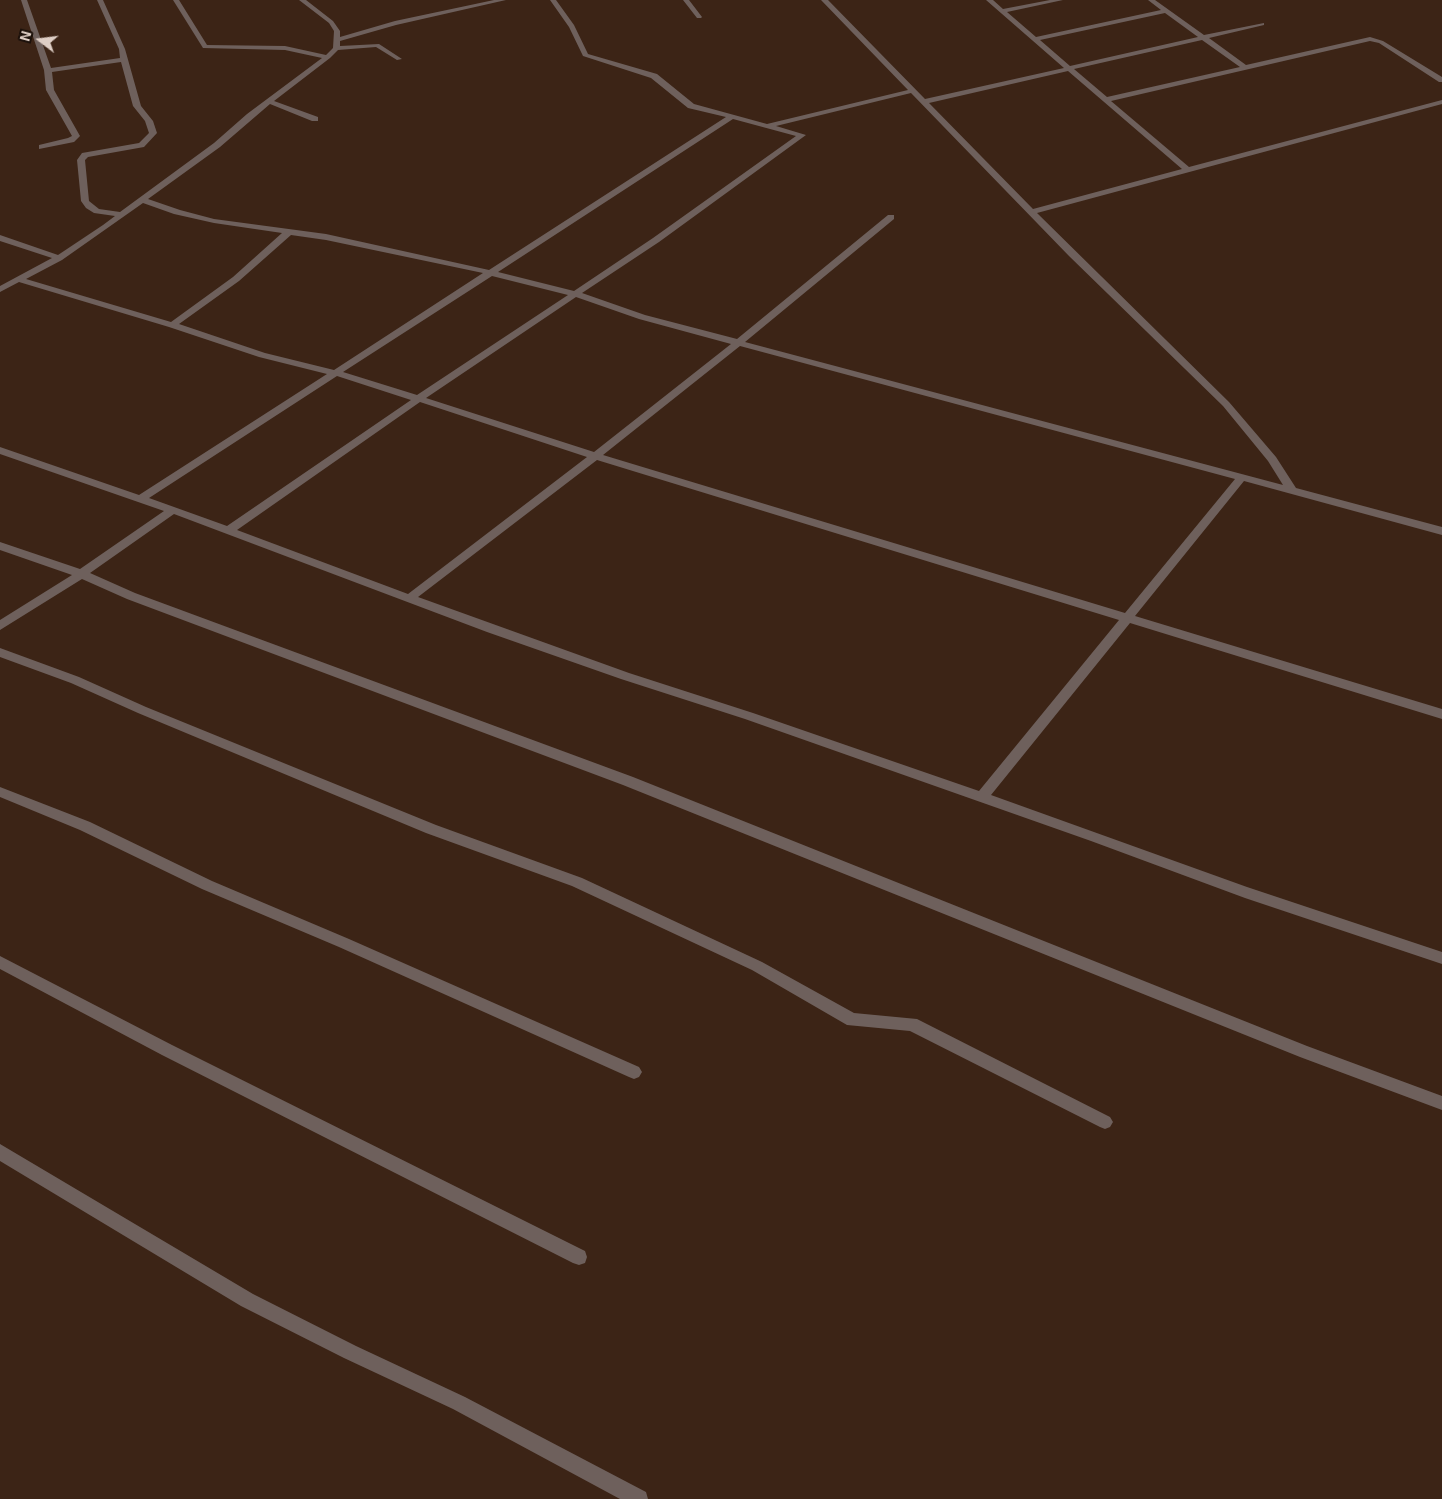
<!DOCTYPE html>
<style>
body{margin:0}
#map{position:relative;width:1442px;height:1499px;overflow:hidden;background:#3c2416;font-family:"Exo 2",sans-serif}
canvas{display:block}
.north{position:absolute;left:15px;top:15px;width:50px;height:50px;-webkit-text-stroke:4px #1b100a;paint-order:stroke;rotate:285deg;font-size:14px;font-weight:700;line-height:20px;text-align:center;color:#decec5}
.north::after{content:'';display:block;margin:auto;width:18px;height:22px;background:#decec5;clip-path:polygon(50% 0,100% 100%,50% 72%,0 100%)}
</style>
<div id="map">
<canvas width="1442" height="1499"></canvas>
<div class="north">N</div>
</div>
<script>
const context = document.querySelector('canvas').getContext('2d');
context.lineJoin = 'round';
const shape = rows => new Path2D(rows.map(r => 'M' + r).join(''));
function fill(path, color) { context.fillStyle = color; context.fill(path, 'evenodd'); }
fill(shape([
 [21,0,27,0,51,68,120,58,119,49,97,0,103,0,125,49,141,106,153,121,157,133,144,147,88,157,85,160,89,201,99,209,120,212,214,143,247,114,322,58,285,50,203,48,173,0,179,0,207,45,285,46,326,55,333,48,334,31,329,23,299,0,306,0,333,21,340,31,340,37,395,21,494,0,506,0,396,25,340,41,340,46,379,44,402,59,397,60,376,47,338,50,330,58,274,101,318,117,318,121,312,121,270,104,220,147,148,199,180,210,214,219,326,234,489,270,726,117,688,108,651,78,583,56,569,27,550,0,556,0,574,25,588,54,657,74,694,104,767,124,908,90,821,0,828,0,925,99,1064,68,986,0,993,0,1003,9,1050,0,1063,0,1007,12,1036,37,1161,10,1148,0,1155,0,1204,35,1264,23,1264,25,1209,38,1246,65,1370,37,1383,41,1442,77,1442,82,1439,82,1379,43,1370,41,1111,101,1189,167,1442,100,1442,104,1037,213,1229,402,1276,457,1296,488,1442,527,1442,535,1244,481,1135,616,1442,709,1442,719,1130,623,991,795,1247,887,1442,952,1442,964,1245,898,1091,841,745,719,621,679,487,632,174,514,90,573,135,593,633,777,1307,1046,1442,1096,1442,1110,1300,1057,623,785,127,599,82,579,0,630,0,620,72,575,0,550,0,542,80,569,164,511,0,454,0,447,139,495,327,374,259,357,169,327,19,282,0,292,0,286,52,258,0,241,0,235,58,255,103,225,115,216,94,213,86,208,81,201,77,160,82,153,139,143,149,133,145,121,133,106,121,62,52,72,54,90,80,136,74,142,39,149,39,145,68,138,72,136,46,90,44,70,21,0],
 [1165,13,1198,37,1070,66,1040,40,1165,13],
 [1202,40,1240,67,1107,97,1074,69,1202,40],
 [1068,71,1182,169,1033,209,929,103,1068,71],
 [911,93,1069,256,1223,406,1268,461,1283,485,745,342,894,219,894,215,888,215,737,339,645,315,582,293,659,242,806,135,776,126,911,93],
 [733,119,796,136,653,238,574,291,498,272,733,119],
 [143,203,174,214,214,223,282,233,233,277,171,322,26,279,62,260,143,203],
 [291,235,326,240,483,273,334,370,265,353,179,324,239,281,291,235],
 [492,276,568,295,417,395,343,372,492,276],
 [576,297,639,319,731,344,594,452,426,398,576,297],
 [740,346,1235,479,1125,613,603,455,740,346],
 [337,376,411,400,227,526,149,498,337,376],
 [420,402,587,457,408,594,237,530,420,402],
 [597,460,1119,620,979,791,753,713,629,673,418,597,597,460],
 [683,0,689,0,702,17,701,18,697,18,683,0],
 [0,648,79,677,146,707,436,825,582,878,762,962,854,1013,917,1019,1110,1117,1113,1122,1110,1127,1105,1129,1100,1127,910,1031,847,1025,752,970,572,886,426,833,138,713,71,683,0,657,0,648],
 [0,787,90,822,212,881,349,939,639,1067,642,1072,639,1077,634,1079,629,1077,339,947,202,889,80,830,0,797,0,787],
 [0,956,172,1045,585,1251,587,1257,585,1263,579,1265,573,1263,162,1055,0,969,0,956],
 [0,1144,253,1294,356,1346,465,1397,646,1492,648,1499,620,1499,453,1409,344,1358,241,1306,0,1161,0,1144]
]), '#6e605c');
</script>
